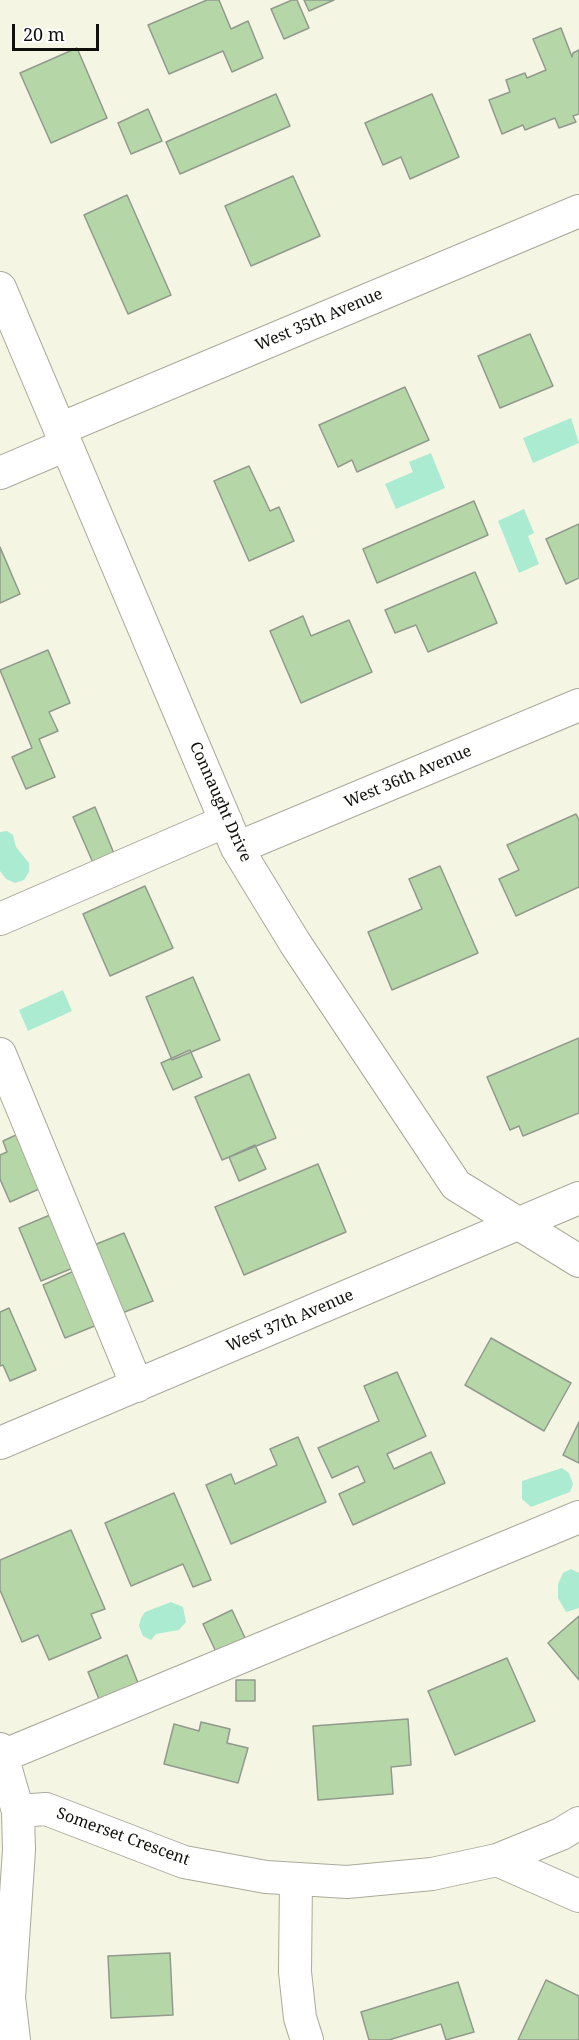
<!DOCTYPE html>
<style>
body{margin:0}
#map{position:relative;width:579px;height:2040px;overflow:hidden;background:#f5f5e4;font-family:"Noto Serif",serif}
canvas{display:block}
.scale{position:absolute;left:12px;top:24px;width:87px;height:27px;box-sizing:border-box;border:3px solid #10100a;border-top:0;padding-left:8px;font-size:18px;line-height:21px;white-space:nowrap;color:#10100a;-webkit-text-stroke:4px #fff;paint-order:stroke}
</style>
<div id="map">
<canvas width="579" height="2040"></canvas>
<div class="scale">20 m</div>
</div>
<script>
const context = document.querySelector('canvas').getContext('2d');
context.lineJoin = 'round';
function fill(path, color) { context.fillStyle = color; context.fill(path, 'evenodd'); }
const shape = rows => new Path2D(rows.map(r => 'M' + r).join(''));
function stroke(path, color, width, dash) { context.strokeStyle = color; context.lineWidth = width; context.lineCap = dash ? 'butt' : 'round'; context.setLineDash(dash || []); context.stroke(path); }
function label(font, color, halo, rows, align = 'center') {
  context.font = font + ' "Noto Serif",serif'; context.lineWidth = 4.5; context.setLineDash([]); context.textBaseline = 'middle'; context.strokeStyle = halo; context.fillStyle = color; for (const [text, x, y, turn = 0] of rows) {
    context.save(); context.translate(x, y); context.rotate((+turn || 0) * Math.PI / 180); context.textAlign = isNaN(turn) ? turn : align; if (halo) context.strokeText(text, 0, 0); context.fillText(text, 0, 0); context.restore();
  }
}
fill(shape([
 [571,418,579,443,533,463,523,438],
 [431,453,445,488,396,509,385,484,413,472,409,462],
 [524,509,534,533,528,536,539,564,519,573,498,521],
 [7,831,13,835,16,847,29,863,29,872,24,880,15,883,6,879,0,871,0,832],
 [63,990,72,1011,28,1031,19,1010],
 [562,1468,569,1473,573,1484,570,1492,531,1507,522,1499,522,1481],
 [571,1569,579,1573,579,1608,566,1612,558,1598,558,1584,563,1573],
 [171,1602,183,1607,186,1622,179,1630,156,1634,151,1640,143,1636,139,1626,141,1618,145,1612]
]), '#abebd2');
const building = shape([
 [207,0,219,0,231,29,248,21,263,58,232,72,223,51,169,74,148,25,207,0],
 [292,0,297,0,309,28,284,39,271,9,292,0],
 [304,0,334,0,309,11,304,0],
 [561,28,572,57,573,53,579,50,579,114,573,116,576,122,559,128,555,118,525,130,523,125,502,134,489,100,510,92,506,80,525,73,527,78,546,70,533,39,561,28],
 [77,48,107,118,51,143,20,73,77,48],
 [276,94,290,126,180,174,166,142,276,94],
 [432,94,459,157,410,179,401,157,383,165,365,123,432,94],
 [148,109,162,141,131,154,118,123,148,109],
 [293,176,320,236,251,266,225,206,293,176],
 [127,195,171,295,128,314,84,215,127,195],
 [530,334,553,386,500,408,478,356,530,334],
 [405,387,429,440,357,472,352,460,338,467,319,425,405,387],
 [249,466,270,511,279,507,294,541,249,561,214,481,249,466],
 [474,501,488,535,377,583,363,549,474,501],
 [579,524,579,578,566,584,546,539,579,524],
 [0,547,20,594,0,603,0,547],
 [475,572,497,623,428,652,416,625,395,633,385,610,475,572],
 [303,616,311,636,349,620,372,672,301,703,270,631,303,616],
 [48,650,70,703,49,712,58,731,39,739,55,777,26,789,12,757,32,748,0,670,48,650],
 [95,807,115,856,94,865,73,817,95,807],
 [576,814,579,820,579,887,516,916,499,879,519,870,507,845,576,814],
 [440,866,478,953,392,990,368,932,422,909,409,879,440,866],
 [145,886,173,948,110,976,83,914,145,886],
 [193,977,220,1040,172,1060,146,997,193,977],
 [579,1038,579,1113,523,1136,519,1126,510,1130,487,1077,579,1038],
 [190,1050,202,1077,173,1090,161,1063,190,1050],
 [249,1074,276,1138,222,1160,195,1097,249,1074],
 [16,1135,39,1189,10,1202,0,1179,0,1155,7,1152,3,1141,16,1135],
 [255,1145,266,1169,239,1181,229,1157,255,1145],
 [318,1164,346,1232,244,1275,215,1207,318,1164],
 [50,1215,73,1268,41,1281,19,1228,50,1215],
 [124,1233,153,1301,122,1313,94,1245,124,1233],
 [74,1271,97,1325,65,1338,43,1285,74,1271],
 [9,1308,36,1370,10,1381,3,1365,0,1366,0,1312,9,1308],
 [491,1338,571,1383,544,1431,465,1385,491,1338],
 [397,1372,426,1436,387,1454,394,1469,431,1452,445,1483,353,1525,339,1494,365,1482,358,1466,332,1478,318,1448,379,1421,364,1386,397,1372],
 [579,1422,579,1463,563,1455,579,1422],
 [298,1437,326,1502,231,1544,206,1485,231,1474,235,1484,277,1465,270,1449,298,1437],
 [174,1493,211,1580,193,1587,183,1564,131,1586,105,1523,174,1493],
 [71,1530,105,1609,91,1614,101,1638,49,1660,38,1635,22,1642,0,1590,0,1560,71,1530],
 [232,1610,246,1640,217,1654,203,1624,232,1610],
 [579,1616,579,1680,548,1643,579,1616],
 [127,1655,140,1688,101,1704,88,1672,127,1655],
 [507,1658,535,1721,455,1755,428,1691,507,1658],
 [236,1680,255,1680,255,1701,236,1701,236,1680],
 [408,1719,411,1765,391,1767,393,1794,318,1800,313,1726,408,1719],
 [201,1722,230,1729,227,1743,248,1748,238,1783,164,1764,174,1724,199,1731,201,1722],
 [170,1953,173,2015,111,2018,108,1956,170,1953],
 [546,1980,579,1996,579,2040,518,2040,546,1980],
 [458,1982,474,2032,446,2040,441,2024,389,2040,369,2040,361,2012,458,1982]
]);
fill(building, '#b5d7a8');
stroke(building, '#919a8d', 1.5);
const minor = shape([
 [0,288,237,848,295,943,456,1185,579,1261],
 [60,429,579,211],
 [0,473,66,445],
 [237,848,579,705],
 [0,919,226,821],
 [0,1054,137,1386],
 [0,1443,579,1198],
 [0,1749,18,1811,19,1850,9,1998,14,2040],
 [0,1757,579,1517],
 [18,1811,46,1809,184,1862,266,1877,347,1882,432,1874,497,1860,579,1896],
 [497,1860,561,1834,579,1823],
 [296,1879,295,1972,300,2018,307,2040]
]);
stroke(minor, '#aaaa9b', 34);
stroke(minor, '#fff', 32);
label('16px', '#10100a', '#fff', [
 ["West 35th Avenue",319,320,-23],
 ["West 36th Avenue",408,777,-23],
 ["Connaught Drive",220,802,66],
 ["West 37th Avenue",290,1321,-23],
 ["Somerset Crescent",123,1837,20]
]);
</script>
